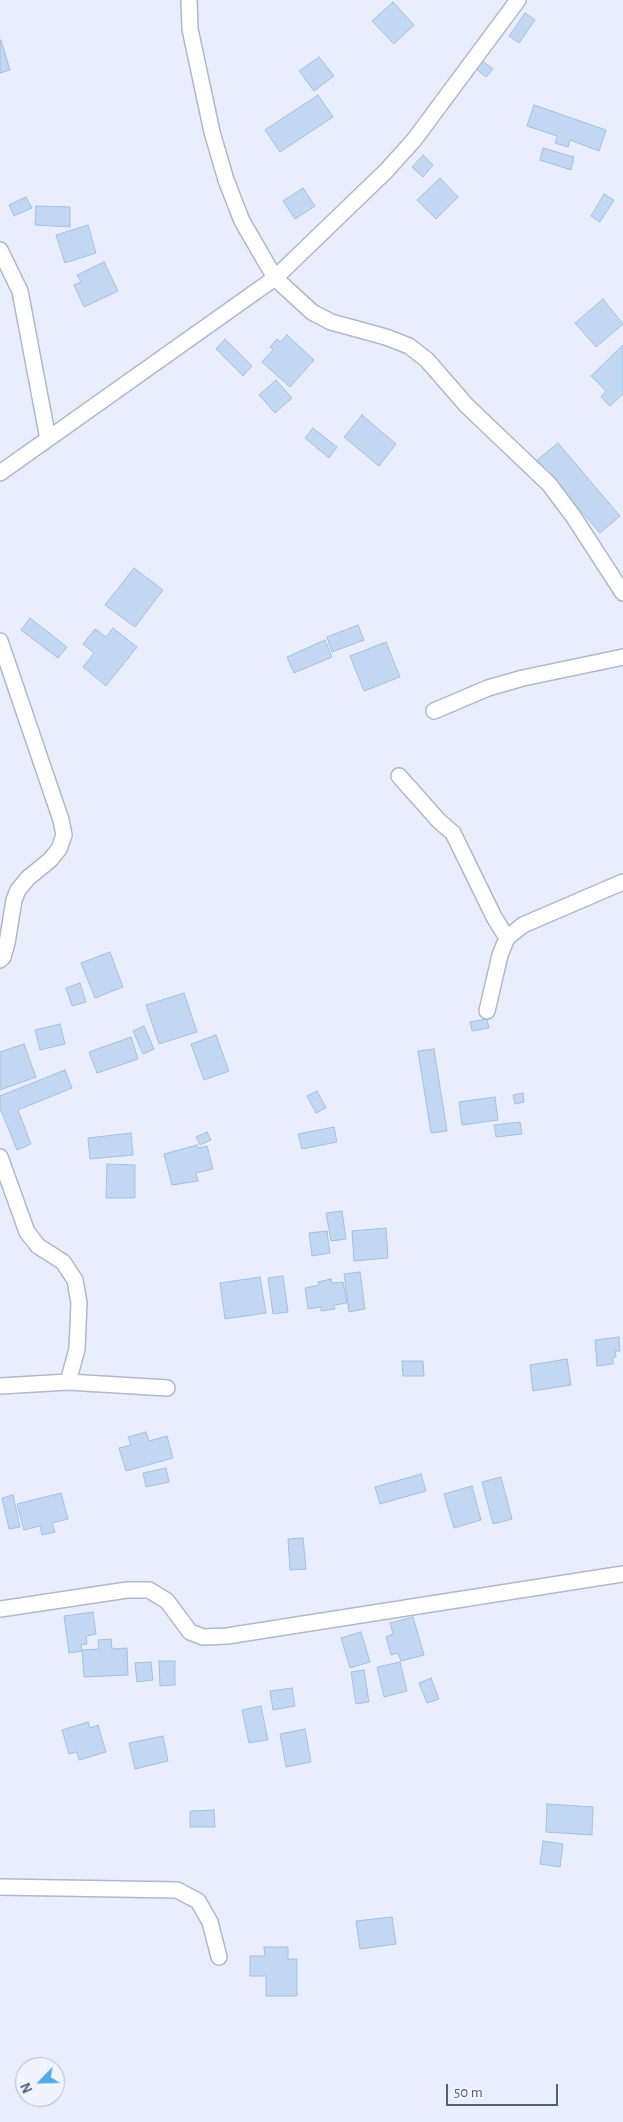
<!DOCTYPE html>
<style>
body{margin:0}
#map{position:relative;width:623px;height:2122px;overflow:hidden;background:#eaeefc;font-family:"Alegreya Sans",sans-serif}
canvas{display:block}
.north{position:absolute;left:15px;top:2057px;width:50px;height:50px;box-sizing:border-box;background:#f1f4ff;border:1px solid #afb9c9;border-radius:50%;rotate:246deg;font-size:14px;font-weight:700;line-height:20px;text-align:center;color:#4d6178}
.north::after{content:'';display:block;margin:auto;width:18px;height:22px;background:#51abe4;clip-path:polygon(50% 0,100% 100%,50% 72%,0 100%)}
.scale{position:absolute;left:446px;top:2084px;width:112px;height:22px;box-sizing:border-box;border:2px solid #4d6178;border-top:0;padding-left:6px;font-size:15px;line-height:18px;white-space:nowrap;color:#4d6178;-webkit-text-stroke:4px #f1f4ff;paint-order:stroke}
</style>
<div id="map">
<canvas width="623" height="2122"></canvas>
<div class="north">N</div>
<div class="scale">50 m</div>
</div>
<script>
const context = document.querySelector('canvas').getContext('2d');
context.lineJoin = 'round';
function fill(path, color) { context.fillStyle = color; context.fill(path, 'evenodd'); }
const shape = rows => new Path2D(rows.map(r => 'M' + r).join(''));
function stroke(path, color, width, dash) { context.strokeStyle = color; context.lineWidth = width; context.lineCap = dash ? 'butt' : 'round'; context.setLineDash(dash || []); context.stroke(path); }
const building = shape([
 [393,2,414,25,394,44,372,21,393,2],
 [525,13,535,20,519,43,509,36,525,13],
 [1,40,10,70,0,73,0,41,1,40],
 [319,57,334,76,314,91,299,71,319,57],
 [483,61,493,69,486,77,476,69,483,61],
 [318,95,333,117,280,152,265,130,318,95],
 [534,105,606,130,599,151,570,140,568,147,555,143,557,136,527,126,534,105],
 [543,148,574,157,571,170,540,160,543,148],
 [423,155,433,165,423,177,412,167,423,155],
 [440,178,458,197,436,219,417,200,440,178],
 [303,188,315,206,295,219,283,201,303,188],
 [604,194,614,200,600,222,591,216,604,194],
 [26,197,32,208,14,216,9,205,26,197],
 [36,206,70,207,70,227,35,225,36,206],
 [88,225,96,253,65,263,56,235,88,225],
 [104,262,118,291,84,307,74,285,81,282,77,275,104,262],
 [603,299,623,324,596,347,575,323,603,299],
 [287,335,314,360,290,387,262,362,273,350,270,347,277,339,280,342,287,335],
 [225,339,252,366,243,376,216,349,225,339],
 [623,345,623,394,610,406,601,397,606,391,591,376,623,345],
 [276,380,292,398,275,413,259,395,276,380],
 [362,415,396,444,379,466,344,437,362,415],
 [313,428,337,447,329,458,305,438,313,428],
 [558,443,620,516,600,533,537,460,558,443],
 [134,568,163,590,135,627,105,605,134,568],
 [30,618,67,647,58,658,21,630,30,618],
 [358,625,364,640,332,652,327,637,358,625],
 [113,628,137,647,106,686,83,667,94,653,83,644,95,629,106,637,113,628],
 [325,640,332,657,294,673,287,657,325,640],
 [386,642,400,677,364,691,350,656,386,642],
 [110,952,123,987,95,998,81,963,110,952],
 [80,983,86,1002,72,1006,66,988,80,983],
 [184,993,197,1032,159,1044,146,1005,184,993],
 [487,1019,489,1028,472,1031,470,1022,487,1019],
 [60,1024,65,1044,40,1050,35,1030,60,1024],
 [144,1026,154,1049,143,1054,133,1031,144,1026],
 [216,1035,229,1071,204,1080,191,1044,216,1035],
 [131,1037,138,1059,97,1073,89,1052,131,1037],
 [24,1044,36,1077,0,1090,0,1052,24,1044],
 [434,1049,447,1131,431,1133,418,1051,434,1049],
 [65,1070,72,1088,18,1110,31,1144,17,1150,0,1108,0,1096,65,1070],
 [317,1091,326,1108,316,1113,307,1096,317,1091],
 [523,1093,524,1102,515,1104,513,1095,523,1093],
 [495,1097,498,1120,462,1125,459,1102,495,1097],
 [520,1122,522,1134,496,1137,494,1125,520,1122],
 [334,1127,337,1142,302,1149,298,1134,334,1127],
 [207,1132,211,1140,200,1145,196,1137,207,1132],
 [131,1133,133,1155,90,1159,88,1138,131,1133],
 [197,1145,198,1148,207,1146,213,1169,196,1173,198,1181,172,1185,164,1154,197,1145],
 [107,1164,135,1165,135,1198,106,1198,107,1164],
 [342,1211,346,1239,331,1241,326,1213,342,1211],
 [386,1228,388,1258,354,1261,352,1231,386,1228],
 [327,1231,330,1253,312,1256,309,1233,327,1231],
 [360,1272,365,1309,349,1312,344,1274,360,1272],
 [283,1276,288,1312,273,1314,268,1278,283,1276],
 [260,1277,266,1313,225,1319,220,1283,260,1277],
 [331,1279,332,1283,343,1282,347,1303,334,1305,335,1309,321,1311,321,1307,308,1309,305,1288,319,1285,318,1282,331,1279],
 [619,1337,620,1351,615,1351,616,1357,613,1357,613,1364,597,1366,595,1340,619,1337],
 [567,1359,571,1385,533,1391,530,1365,567,1359],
 [402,1361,423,1361,424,1376,403,1376,402,1361],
 [146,1432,149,1441,167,1436,173,1458,126,1471,119,1448,131,1445,128,1437,146,1432],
 [166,1468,169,1482,146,1487,143,1473,166,1468],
 [421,1474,426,1491,380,1504,375,1487,421,1474],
 [501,1477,512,1519,493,1524,482,1482,501,1477],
 [472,1486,481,1520,454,1528,444,1494,472,1486],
 [61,1493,68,1519,52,1523,55,1532,42,1535,40,1526,24,1530,17,1504,61,1493],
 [13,1495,20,1527,9,1529,2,1498,13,1495],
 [303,1538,306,1569,290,1570,288,1539,303,1538],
 [93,1612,96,1634,86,1636,87,1644,81,1645,82,1651,69,1653,64,1616,93,1612],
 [413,1617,424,1655,401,1661,398,1653,391,1655,386,1637,393,1634,390,1623,413,1617],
 [361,1632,370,1662,350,1668,341,1638,361,1632],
 [111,1639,112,1649,127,1648,128,1675,84,1677,82,1650,99,1649,98,1640,111,1639],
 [159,1661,175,1661,175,1685,160,1686,159,1661],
 [151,1662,153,1680,137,1682,135,1663,151,1662],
 [400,1662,407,1691,384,1697,377,1667,400,1662],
 [364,1670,369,1702,356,1704,351,1672,364,1670],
 [431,1678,439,1699,427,1703,419,1683,431,1678],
 [292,1688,295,1706,273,1710,270,1691,292,1688],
 [261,1706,268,1740,249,1743,242,1710,261,1706],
 [88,1722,90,1728,98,1725,106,1752,79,1760,77,1752,69,1754,62,1730,88,1722],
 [305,1729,311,1762,286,1767,280,1734,305,1729],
 [163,1736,168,1761,135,1769,129,1743,163,1736],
 [547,1804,593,1807,592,1835,546,1832,547,1804],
 [214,1810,215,1827,190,1827,190,1811,214,1810],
 [543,1841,563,1844,560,1867,540,1864,543,1841],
 [392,1917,396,1944,360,1949,356,1921,392,1917],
 [264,1947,288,1947,288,1959,297,1959,297,1996,266,1996,266,1976,250,1976,250,1956,265,1956,264,1947]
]);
fill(building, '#c2d7f2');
stroke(building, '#a2c0e4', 1);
const street = shape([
 [189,0,190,29,212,132,226,180,242,221,275,278,312,312,331,322,386,337,409,346,427,360,467,406,549,484,573,516,623,593],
 [0,250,20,291,48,439],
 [0,473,275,278,386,171,414,140,518,0],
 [0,641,61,820,64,835,59,849,50,860,28,878,18,890,14,900,7,943,3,957,0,960],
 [434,711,488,688,523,678,623,657],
 [399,776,439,821,453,833,494,917,507,938],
 [487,1011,500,955,507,938,523,925,623,882],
 [0,1157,27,1232,38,1246,63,1262,75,1280,79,1303,77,1349,68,1382],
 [0,1386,68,1382,167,1388],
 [0,1609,127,1590,149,1590,167,1601,190,1632,203,1637,227,1636,623,1574],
 [0,1887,177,1890,198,1901,210,1922,219,1957]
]);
stroke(street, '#adb9cd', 18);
stroke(street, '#fff', 15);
</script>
